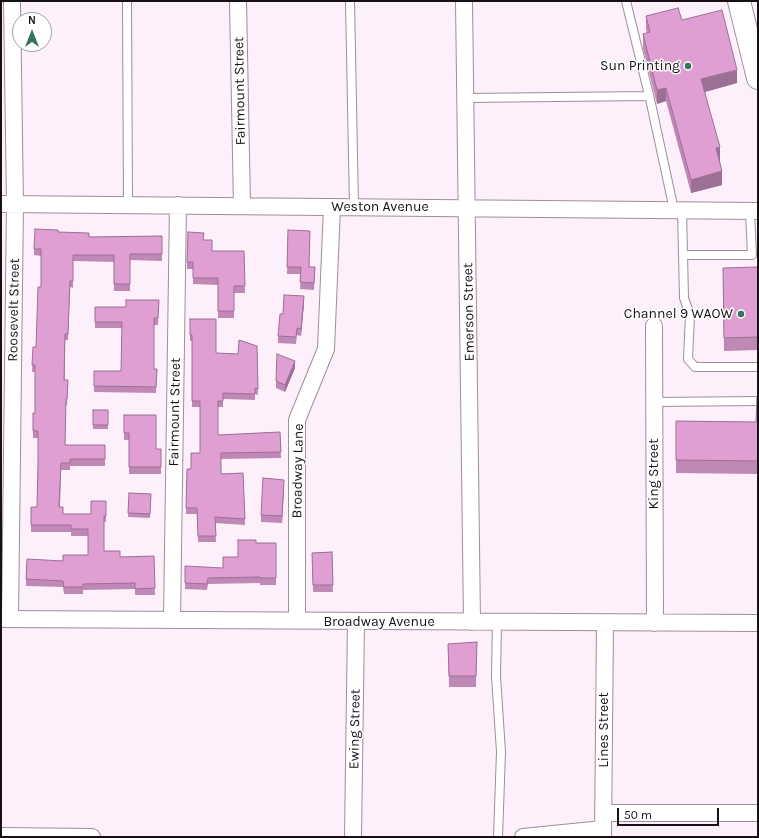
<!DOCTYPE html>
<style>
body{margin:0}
#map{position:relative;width:759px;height:838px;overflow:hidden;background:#fdf0fb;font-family:Karla,sans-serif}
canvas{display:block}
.frame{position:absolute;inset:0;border:2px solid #171116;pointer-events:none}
.north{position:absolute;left:12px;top:12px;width:40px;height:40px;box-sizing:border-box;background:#fff;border:1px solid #a2a0a2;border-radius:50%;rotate:0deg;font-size:11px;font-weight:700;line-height:16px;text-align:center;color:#171116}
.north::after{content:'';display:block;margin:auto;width:14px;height:18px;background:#37725c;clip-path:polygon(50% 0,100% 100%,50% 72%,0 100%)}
.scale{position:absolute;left:617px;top:808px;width:102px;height:18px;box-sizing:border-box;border:2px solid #171116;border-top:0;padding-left:5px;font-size:12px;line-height:14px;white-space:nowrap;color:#171116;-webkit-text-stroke:3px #fff;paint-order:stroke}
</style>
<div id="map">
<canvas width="759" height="838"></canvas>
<div class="frame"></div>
<div class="north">N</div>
<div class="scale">50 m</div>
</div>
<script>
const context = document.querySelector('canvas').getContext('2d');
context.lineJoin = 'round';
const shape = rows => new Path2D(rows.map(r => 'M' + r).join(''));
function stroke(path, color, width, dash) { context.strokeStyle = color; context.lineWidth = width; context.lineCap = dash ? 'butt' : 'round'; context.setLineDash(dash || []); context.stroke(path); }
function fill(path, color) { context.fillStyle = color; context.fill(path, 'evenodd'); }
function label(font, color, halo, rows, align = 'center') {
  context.font = font + ' Karla,sans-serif'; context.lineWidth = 3; context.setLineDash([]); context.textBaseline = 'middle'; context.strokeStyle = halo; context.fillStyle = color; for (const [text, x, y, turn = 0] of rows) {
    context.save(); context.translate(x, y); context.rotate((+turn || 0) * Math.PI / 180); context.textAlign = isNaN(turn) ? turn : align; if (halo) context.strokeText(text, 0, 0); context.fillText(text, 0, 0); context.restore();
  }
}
const lane = shape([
 [127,1,128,205],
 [350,1,354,207],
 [626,1,650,99,674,210],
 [466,98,649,96],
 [682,210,684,298,690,315,688,359,695,367,758,367],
 [683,255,752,255,750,211],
 [654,402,758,401],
 [497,622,496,676,501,752,498,837]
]);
const street = shape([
 [238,1,242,206],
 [464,1,472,622],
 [1,204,758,211],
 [654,326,655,623],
 [1,619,758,623],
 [10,619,15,204,12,1],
 [172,619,178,205],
 [297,621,297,420,326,349,332,207],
 [603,813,758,813],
 [1,836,92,837],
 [353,837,356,622],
 [523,837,603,829],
 [603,837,605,623]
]);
const primary = shape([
 [739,1,758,78]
]);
stroke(lane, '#9d8e9a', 10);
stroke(street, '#9d8e9a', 18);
stroke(primary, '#9d8e9a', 24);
stroke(lane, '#fff', 8);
stroke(street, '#fff', 16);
stroke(primary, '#fff', 22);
fill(shape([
 [646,16,682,20,737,83,705,92,720,161,722,185,691,193,666,101,657,104,643,48,643,34,647,33,646,29],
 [288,230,309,267,315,267,314,290,300,289,301,274,287,274],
 [58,232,89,237,162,236,162,261,130,260,130,291,114,291,114,262,73,261,73,288,70,287,68,340,65,340,65,380,68,380,67,405,66,405,65,445,105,445,105,466,70,466,70,470,61,470,60,507,63,514,91,514,106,501,106,522,104,522,104,551,120,557,154,556,155,595,135,595,135,589,83,590,83,594,64,594,63,587,26,586,26,579,63,561,88,555,88,536,71,536,71,532,31,532,31,507,37,507,38,465,38,438,33,438,33,413,35,413,35,372,32,372,33,347,36,347,41,287,41,256,34,255,34,249],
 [204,240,212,251,244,251,245,293,234,293,234,318,218,318,218,285,193,284,193,269,187,269,187,262],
 [758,267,758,350,724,351,723,281],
 [159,300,158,325,154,325,154,369,157,369,156,393,94,392,94,371,121,371,122,328,95,328,95,307,126,307],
 [304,303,301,336,297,335,296,344,278,343,278,336,283,314],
 [190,319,216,353,238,354,257,346,258,395,255,394,255,400,223,399,223,407,218,407,218,435,280,432,281,458,221,459,221,474,243,473,245,525,215,523,216,542,198,542,197,514,186,514,187,469,191,469,200,453,200,407,192,407,192,341,190,341],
 [295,368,285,392,276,388,276,381],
 [758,398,758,474,676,473,676,421,756,422],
 [93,410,108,410,108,429,93,429],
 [124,415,156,449,161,449,161,474,129,474,129,440,124,440],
 [284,487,282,523,261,522,261,515],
 [129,493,151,494,150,518,128,517],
 [256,543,276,543,276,585,260,585,260,583,208,584,207,590,185,589,185,583,223,568],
 [332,552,333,592,313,592,312,553],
 [477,642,476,687,449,687,448,644]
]), '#c089b5');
fill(shape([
 [737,70,737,83,701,93,701,79],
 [666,88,666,101,657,104,657,90],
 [720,147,720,161,716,162,716,148],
 [722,171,722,185,691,193,691,180],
 [304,296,304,303,301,336,301,329],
 [295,361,295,368,285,392,285,385],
 [284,480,284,487,282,523,282,516]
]), '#9c6f94');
const building = shape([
 [678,8,682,20,722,10,737,70,701,79,720,147,716,148,722,171,691,180,666,88,657,90,643,34,650,32,646,16,678,8],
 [35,229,58,230,58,232,89,233,89,237,162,236,162,254,130,254,130,284,114,284,114,255,73,255,73,281,70,281,68,334,65,334,64,380,68,380,67,399,66,399,65,445,105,445,105,459,70,459,70,463,61,463,59,507,63,507,63,514,91,514,91,501,106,501,106,516,104,516,104,551,120,551,120,557,154,556,155,588,135,589,135,583,83,584,83,587,64,587,63,581,26,579,27,559,63,561,63,555,88,555,88,529,71,529,71,525,31,525,31,507,37,507,38,463,38,431,33,431,33,413,35,413,35,365,32,365,33,347,36,347,38,287,41,287,41,249,34,249,35,229],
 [288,230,310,231,309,267,315,267,314,283,300,282,301,267,287,267,288,230],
 [188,232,204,233,203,240,212,240,212,251,244,251,245,286,234,286,234,311,218,311,218,278,193,278,193,262,187,262,188,232],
 [758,267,758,337,724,338,723,268,758,267],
 [284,295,304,296,301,329,297,328,296,337,278,336,280,314,283,314,284,295],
 [126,300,159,300,158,318,154,318,154,369,157,369,156,387,94,386,94,371,121,371,122,322,95,322,95,307,126,307,126,300],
 [190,319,216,319,216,353,238,354,239,340,257,346,258,389,255,388,255,394,223,393,223,401,218,401,218,435,280,432,281,452,221,453,221,474,243,473,245,519,215,517,216,536,198,536,197,508,186,508,187,469,191,469,191,453,200,453,200,401,192,401,192,335,190,335,190,319],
 [277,354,295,361,285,385,276,381,277,354],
 [757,398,758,398,758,461,676,460,676,421,756,422,757,398],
 [93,410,108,410,108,425,93,425,93,410],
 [124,415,156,415,156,449,161,449,161,467,129,467,129,433,124,433,124,415],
 [263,478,284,480,282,516,261,515,263,478],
 [129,493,151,494,150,514,128,513,129,493],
 [238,540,256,540,256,543,276,543,276,578,260,578,260,577,208,578,207,584,185,583,185,566,223,568,223,557,238,557,238,540],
 [332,552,333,585,313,585,312,553,332,552],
 [477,642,476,676,449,676,448,644,477,642]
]);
fill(building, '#df9fd3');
stroke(building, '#9c6f94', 1);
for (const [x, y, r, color] of [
 [688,66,4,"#37725c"],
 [741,314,4,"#37725c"]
]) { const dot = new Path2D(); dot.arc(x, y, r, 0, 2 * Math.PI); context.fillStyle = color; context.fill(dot); stroke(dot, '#fff', 1.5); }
label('14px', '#171116', '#fff', [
 ["Sun Printing",680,66],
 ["Channel 9 WAOW",733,314]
], 'right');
label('14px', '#171116', '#fff', [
 ["Fairmount Street",240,91,-91],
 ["Weston Avenue",380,207],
 ["Roosevelt Street",14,310,-89],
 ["Emerson Street",469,312,-91],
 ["Fairmount Street",175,412,-89],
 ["Broadway Lane",298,471,-89],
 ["King Street",654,474,-90],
 ["Broadway Avenue",379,622],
 ["Ewing Street",355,729,-89],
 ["Lines Street",604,730,-90]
]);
</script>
